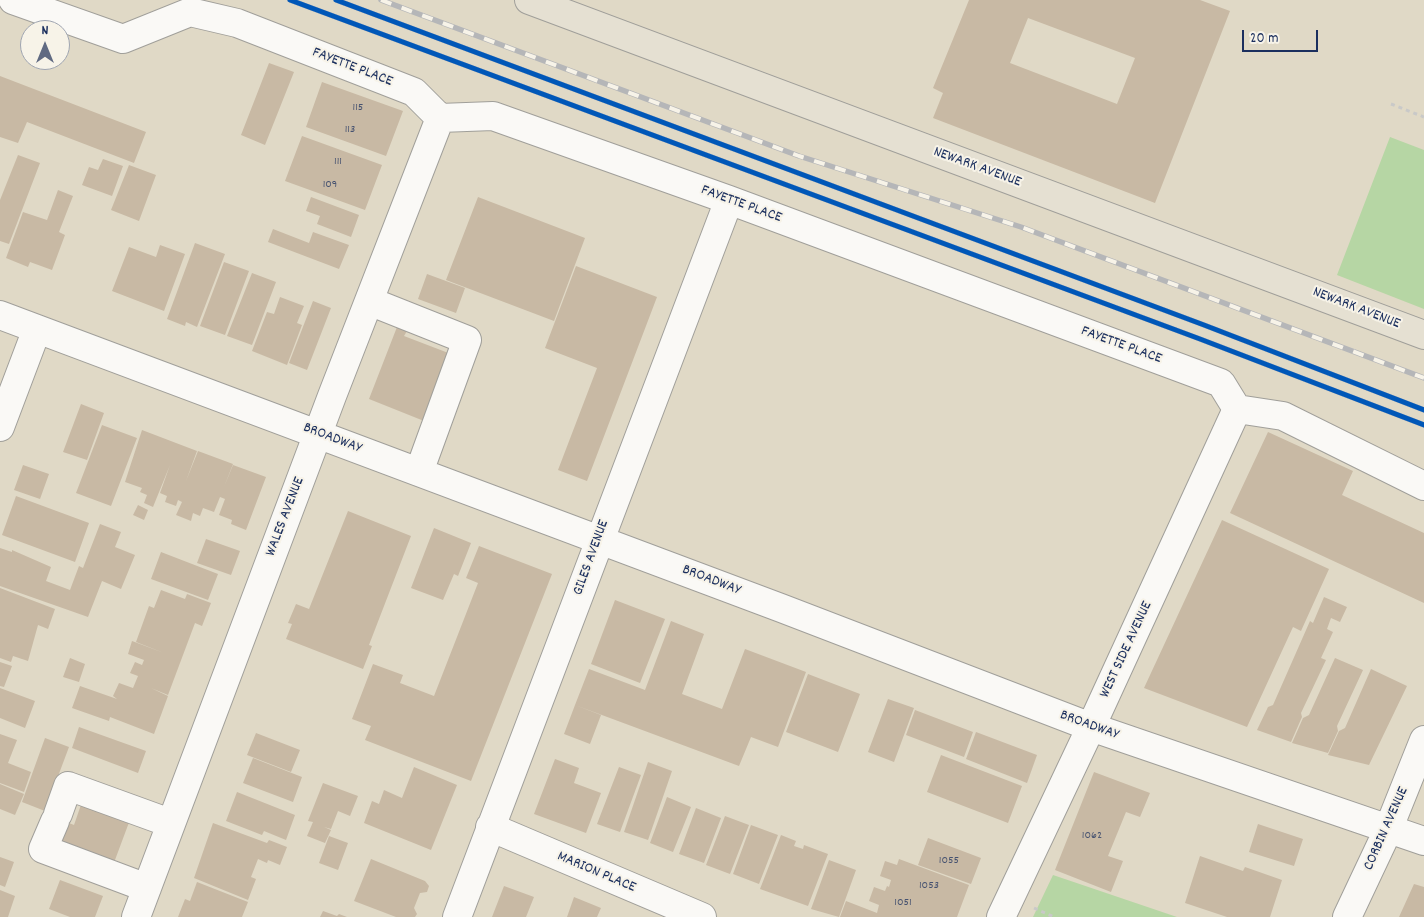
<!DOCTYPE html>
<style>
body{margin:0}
#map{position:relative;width:1424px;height:917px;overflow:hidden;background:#e0d9c6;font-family:Dekko,sans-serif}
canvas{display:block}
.north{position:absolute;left:20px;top:20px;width:50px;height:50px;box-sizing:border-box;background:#f7f3e8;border:1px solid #9fa5b1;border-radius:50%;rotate:0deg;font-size:14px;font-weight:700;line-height:20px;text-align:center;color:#1b2f5e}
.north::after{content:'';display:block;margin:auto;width:18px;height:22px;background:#606a82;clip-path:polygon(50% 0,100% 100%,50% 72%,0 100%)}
.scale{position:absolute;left:1242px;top:30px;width:76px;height:22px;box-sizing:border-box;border:2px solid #1b2f5e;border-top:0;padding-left:6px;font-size:15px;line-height:18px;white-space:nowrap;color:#1b2f5e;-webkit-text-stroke:4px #f7f3e8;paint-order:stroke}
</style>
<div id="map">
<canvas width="1424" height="917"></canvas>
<div class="north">N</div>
<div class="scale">20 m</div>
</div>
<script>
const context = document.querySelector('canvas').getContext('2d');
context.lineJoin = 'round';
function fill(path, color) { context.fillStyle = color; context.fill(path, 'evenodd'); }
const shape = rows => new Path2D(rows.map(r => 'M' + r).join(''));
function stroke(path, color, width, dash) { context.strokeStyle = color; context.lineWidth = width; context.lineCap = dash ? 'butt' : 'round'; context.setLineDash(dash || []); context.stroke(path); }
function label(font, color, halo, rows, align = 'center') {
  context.font = font + ' Dekko,sans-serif'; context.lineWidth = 4; context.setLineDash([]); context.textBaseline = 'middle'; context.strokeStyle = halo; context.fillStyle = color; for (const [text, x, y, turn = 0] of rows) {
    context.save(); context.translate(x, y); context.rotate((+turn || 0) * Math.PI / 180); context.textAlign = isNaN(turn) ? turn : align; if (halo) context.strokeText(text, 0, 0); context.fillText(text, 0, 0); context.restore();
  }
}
fill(shape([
 [1390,137,1424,150,1424,309,1337,275],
 [1053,875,1177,917,1033,917]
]), '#b6d6a4');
fill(shape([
 [969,0,1200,0,1230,11,1155,203,933,118,943,93,933,88],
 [1028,18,1135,58,1117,104,1010,63],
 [269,63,294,72,265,145,241,135],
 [0,76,146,132,134,163,27,122,18,143,0,137],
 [322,82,403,111,386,156,306,127],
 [302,136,382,165,365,210,285,181],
 [18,155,40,163,9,244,0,241,0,200],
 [103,159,123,166,112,196,82,185,89,167,98,170],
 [129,165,156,175,139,221,111,210],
 [58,190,73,196,59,232,65,235,52,270,30,262,28,267,6,258,23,212,47,220],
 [311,197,359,215,351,237,317,224,320,216,306,211],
 [478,197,585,238,554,321,446,280],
 [273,229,309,243,313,232,349,245,339,269,268,242],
 [195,243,225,254,197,327,186,322,185,326,167,319],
 [160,245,185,254,164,311,112,291,129,247,156,257],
 [224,262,249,271,225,335,200,326],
 [576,266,657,297,587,481,558,470,597,368,545,348],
 [252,273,276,282,252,345,227,336],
 [427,274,465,288,456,313,418,299],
 [280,297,304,306,297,323,302,325,287,365,252,351,267,312,274,314],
 [313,301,331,308,307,370,289,363],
 [397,327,407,331,404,336,451,354,424,421,369,399],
 [81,404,104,413,87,460,63,452],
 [102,425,137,438,111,506,76,493],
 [142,430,197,451,186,481,198,451,233,464,224,487,233,465,266,477,246,530,231,524,232,520,219,515,225,499,220,497,214,512,203,508,200,516,193,513,191,521,176,515,182,502,178,500,176,506,165,502,167,496,160,493,170,465,153,507,144,503,147,495,140,492,142,488,125,482],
 [1268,432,1353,471,1342,495,1424,533,1424,603,1230,513],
 [23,465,49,474,40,499,14,490],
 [16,496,89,523,75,562,2,535],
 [138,505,148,510,144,520,133,515],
 [348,511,411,536,369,645,372,646,363,669,286,639,292,624,288,623,296,604,309,609],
 [1222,520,1329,569,1301,631,1293,627,1247,727,1144,688],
 [100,524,121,532,115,547,135,555,121,589,102,581,88,617,0,586,0,548,12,552,12,550,51,567,46,581,70,590,79,566,83,568],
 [434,528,471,543,458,576,454,574,443,600,411,588],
 [206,539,240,551,231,575,197,563],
 [479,546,552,574,471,781,365,740,371,726,352,719,373,664,403,675,400,683,434,696,478,583,466,578],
 [161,552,218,574,208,600,151,579],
 [0,588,55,609,48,629,38,625,28,661,13,656,11,662,0,658],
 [161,590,185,599,187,594,211,603,202,626,195,623,168,695,151,688,168,696,154,734,110,717,109,721,72,708,80,686,117,699,113,696,119,683,133,688,138,676,130,673,135,662,142,665,144,660,128,654,132,641,164,653,136,642,149,606,154,608],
 [1324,597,1347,607,1340,622,1331,618,1327,629,1333,632,1321,658,1326,660,1301,713,1302,717,1291,742,1257,730,1268,707,1273,705,1310,621,1313,623],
 [615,600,665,619,640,683,591,664],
 [671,621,704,634,682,694,722,709,745,649,806,672,778,747,751,737,739,766,575,705,589,669,645,690],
 [70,658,85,664,79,682,63,677],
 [1335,658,1363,670,1337,726,1338,731,1328,753,1292,743,1303,718,1309,715],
 [0,662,12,666,4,687,0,686],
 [1371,669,1407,686,1369,765,1328,755,1339,731,1345,728],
 [808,674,860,694,838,752,786,732],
 [0,688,35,701,25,728,0,718],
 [888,699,914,708,894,762,868,752],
 [575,705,601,715,590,744,564,734],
 [915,710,973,732,964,757,906,735],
 [79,727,146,751,138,773,72,748],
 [976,732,1037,755,1027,783,966,759],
 [256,733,300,750,291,772,247,755],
 [0,734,17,740,8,763,31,772,24,792,0,783],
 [45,738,69,747,45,811,22,802],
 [941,755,1022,786,1008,823,927,792],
 [253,758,302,777,293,802,243,783],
 [555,759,579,768,574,783,601,793,586,833,534,814],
 [648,762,672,771,648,840,624,832],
 [414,767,457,785,431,850,364,823,372,801,379,804,384,790,402,798],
 [619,767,641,775,620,832,597,824],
 [1094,772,1150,793,1140,817,1126,812,1108,856,1123,861,1111,892,1055,870],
 [323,783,358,796,350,816,338,811,331,829,324,827,331,830,325,843,307,836,313,822,308,821],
 [0,784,24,794,15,815,0,809],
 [237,792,295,815,286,840,264,831,262,835,226,821],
 [667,797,691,807,673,852,650,843],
 [83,799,131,817,112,868,59,849,69,823,74,825],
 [696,808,721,818,704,863,679,854],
 [725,816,749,825,730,874,706,865],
 [213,823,267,843,269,840,287,847,280,865,268,860,267,863,258,859,251,877,256,879,248,900,194,878],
 [1258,824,1303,839,1294,866,1249,852],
 [751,825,778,835,759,884,733,874],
 [781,835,796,841,794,846,803,849,804,845,828,854,808,906,760,889],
 [329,836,348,843,338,870,319,863],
 [928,838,981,858,971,884,918,865],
 [1200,856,1243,871,1245,867,1282,880,1270,917,1227,917,1185,903],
 [0,857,14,862,5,887,0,885],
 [371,859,425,881,429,886,427,892,420,893,414,908,417,914,415,917,396,917,354,901],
 [899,859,969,885,957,917,840,917,846,901,877,913,879,905,869,901,874,887,885,891,887,886,889,887,891,880,880,876,885,861,897,865],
 [829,860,856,870,839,917,811,909],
 [60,880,103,896,95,917,70,917,49,909],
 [197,882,248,902,242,917,178,917,185,899,190,901],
 [1414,884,1424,887,1424,917,1399,917],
 [504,886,534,897,526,917,492,917],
 [0,890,15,896,8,917,0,917],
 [574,897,601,908,597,917,567,917],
 [323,911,337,916,339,914,347,917,320,917]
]), '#c8b9a4');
const minor = shape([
 [13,0,123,39,190,12,237,23,414,92,440,118,493,116,729,200,1221,383,1237,409],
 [369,301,467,340,419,472],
 [0,315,781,608,1091,727,1424,841],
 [1237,409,1283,416,1424,486],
 [0,427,37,329],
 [58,814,68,786,170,823],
 [55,821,43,849,147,888],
 [490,827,702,917],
 [136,917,332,396,440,118],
 [457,917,729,200],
 [1001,917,1091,727,1237,409],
 [1347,917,1388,830,1424,740]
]);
const major = shape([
 [529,0,1424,335]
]);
stroke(minor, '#a09f9a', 30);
stroke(major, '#a09f9a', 30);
stroke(shape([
 [1391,104,1424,117],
 [1034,908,1054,917]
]), '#c9c9c8', 3, [4, 4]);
stroke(minor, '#faf9f6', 28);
stroke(major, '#e5e0d2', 28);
const rail = shape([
 [290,0,1200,339,1424,425],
 [336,0,1204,325,1424,410],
 [381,0,799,156,1021,227,1424,378]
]);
stroke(rail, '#b5b6b8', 5.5);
stroke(rail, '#f7f3e8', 4, [11]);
stroke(shape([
 [290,0,1200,339,1424,425],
 [336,0,1204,325,1424,410]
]), '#0057b8', 5);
label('12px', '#465270', null, [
 ["115",358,108],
 ["113",350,130],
 ["111",338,162],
 ["109",330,185],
 ["1062",1092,836],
 ["1055",949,861],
 ["1053",929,886],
 ["1051",903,903]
]);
label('15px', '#1b2f5e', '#f7f3e8', [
 ["FAYETTE PLACE",352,68,21],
 ["NEWARK AVENUE",977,168,20],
 ["FAYETTE PLACE",741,205,20],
 ["NEWARK AVENUE",1356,309,21],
 ["FAYETTE PLACE",1121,346,20],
 ["BROADWAY",332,439,21],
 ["WALES AVENUE",286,517,-69],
 ["GILES AVENUE",592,558,-70],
 ["BROADWAY",711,581,21],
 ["WEST SIDE AVENUE",1127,650,-65],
 ["BROADWAY",1089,726,20],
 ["CORBIN AVENUE",1387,829,-66],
 ["MARION PLACE",596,873,23]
]);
</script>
